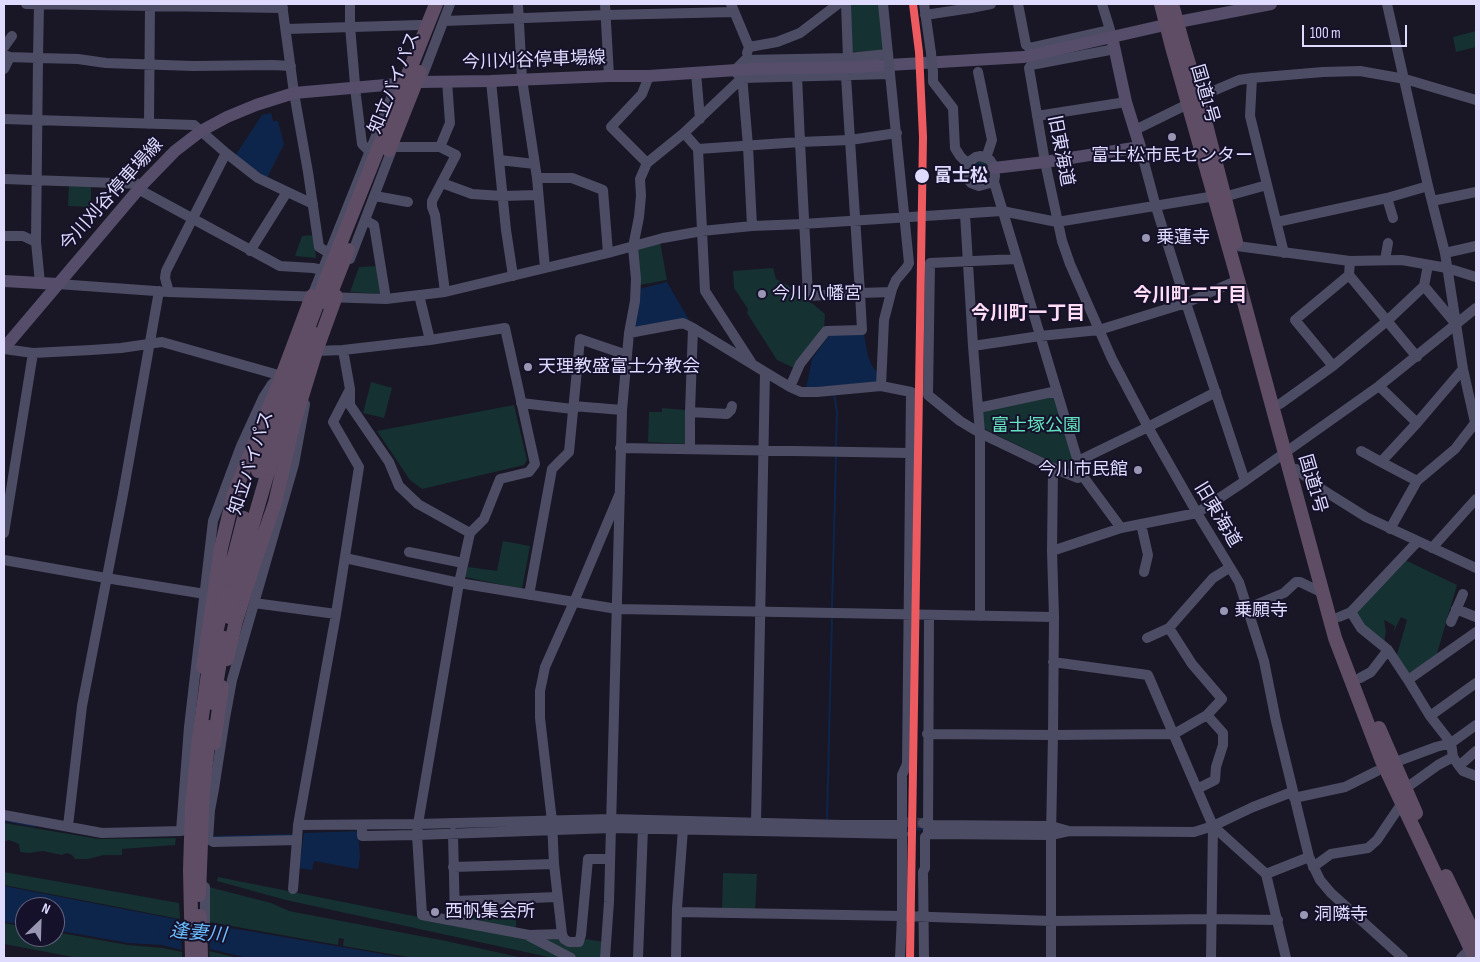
<!DOCTYPE html>
<meta charset="utf-8">
<style>
body{margin:0}
#map{position:relative;width:1480px;height:962px;overflow:hidden;background:#191725;font-family:"Sofia Sans Condensed",sans-serif}
canvas{display:block}
.frame{position:absolute;inset:0;border:5px solid #dedbff;pointer-events:none}
.north{position:absolute;left:15px;top:897px;width:50px;height:50px;box-sizing:border-box;background:#15112b;border:1px solid #656280;border-radius:50%;rotate:24deg;font-size:14px;font-weight:700;line-height:20px;text-align:center;color:#dedbff}
.north::after{content:'';display:block;margin:auto;width:18px;height:22px;background:#9996b3;clip-path:polygon(50% 0,100% 100%,50% 72%,0 100%)}
.scale{position:absolute;left:1302px;top:25px;width:105px;height:22px;box-sizing:border-box;border:2px solid #dedbff;border-top:0;padding-left:6px;font-size:15px;line-height:18px;white-space:nowrap;color:#dedbff;-webkit-text-stroke:4px #15112b;paint-order:stroke}
</style>
<div id="map">
<canvas width="1480" height="962"></canvas>
<div class="frame"></div>
<div class="north">N</div>
<div class="scale">100 m</div>
</div>
<script>
const context = document.querySelector('canvas').getContext('2d');
context.lineJoin = 'round';
function fill(path, color) { context.fillStyle = color; context.fill(path, 'evenodd'); }
const shape = rows => new Path2D(rows.map(r => 'M' + r).join(''));
function stroke(path, color, width, dash) { context.strokeStyle = color; context.lineWidth = width; context.lineCap = dash ? 'butt' : 'round'; context.setLineDash(dash || []); context.stroke(path); }
function label(font, color, halo, rows, align = 'center') {
  context.font = font + ' "Sofia Sans Condensed","Noto Sans JP",sans-serif'; context.lineWidth = 4; context.setLineDash([]); context.textBaseline = 'middle'; context.strokeStyle = halo; context.fillStyle = color; for (const [text, x, y, turn = 0] of rows) {
    context.save(); context.translate(x, y); context.rotate((+turn || 0) * Math.PI / 180); context.textAlign = isNaN(turn) ? turn : align; if (halo) context.strokeText(text, 0, 0); context.fillText(text, 0, 0); context.restore();
  }
}
fill(shape([
 [848,4,880,4,884,51,850,52],
 [1476,31,1476,47,1456,52,1453,37],
 [981,161,987,164,989,167,989,174,986,179,980,181,974,180,970,174,970,168,972,165],
 [69,186,91,187,91,207,68,206],
 [314,235,316,258,295,256,302,236],
 [660,242,667,280,639,285,635,248],
 [377,266,381,294,350,292,359,267],
 [773,268,776,279,796,290,825,314,824,329,796,369,777,360,747,313,748,309,734,288,733,271],
 [371,382,392,388,384,418,363,413],
 [1055,396,1078,472,1076,474,983,428,981,410],
 [514,405,527,460,524,465,422,489,410,480,377,431],
 [662,408,685,410,685,444,648,442,649,412,662,412],
 [503,541,530,546,522,589,465,577,468,567,497,571],
 [1403,559,1457,585,1436,657,1408,677,1396,658,1407,620,1401,617,1393,633,1395,626,1384,620,1386,631,1384,644,1363,626,1354,613],
 [4,823,99,839,176,838,175,845,122,849,122,855,104,855,88,859,75,859,72,855,67,853,62,855,43,851,29,853,20,852,19,844,9,840,4,842],
 [4,872,179,903,180,919,4,885],
 [723,873,757,874,755,913,722,912],
 [218,877,529,939,568,958,553,958,286,900,217,881],
 [209,887,271,903,289,911,446,941,523,958,414,958,343,946,344,939,339,938,338,945,209,922],
 [461,916,516,920,516,931,462,920],
 [4,923,25,927,25,937,55,937,55,932,128,945,163,948,182,952,182,958,78,958,4,944],
 [558,937,581,944,586,939,604,942,603,958,578,958,542,940],
 [209,951,239,958,210,958]
]), '#153131');
fill(shape([
 [271,113,273,121,278,121,284,144,267,178,235,156,262,115],
 [977,163,983,164,988,170,986,176,983,179,974,165],
 [667,282,689,320,634,328,639,289],
 [864,334,868,356,872,366,880,376,878,382,806,388,812,359,829,335],
 [358,831,360,857,358,869,314,861,312,870,299,868,304,833],
 [4,886,180,920,182,950,162,945,128,943,55,930,55,907,25,907,25,925,4,922],
 [209,925,249,931,405,958,248,958,210,949]
]), '#0d254a');
stroke(shape([
 [834,394,837,412,836,449],
 [832,609,836,456],
 [4,820,34,826],
 [827,821,832,616],
 [905,830,923,829],
 [211,837,293,835]
]), '#0d254a', 2);
stroke(shape([
 [165,932,227,937]
]), '#0d254a', 12);
stroke(shape([
 [902,822,923,823]
]), '#373446', 10, [10, 5]);
stroke(shape([
 [26,4,283,8],
 [39,4,38,58,78,59,106,63,193,66,273,65,291,66],
 [282,4,294,93,308,172,319,247,329,253],
 [350,4,350,26,356,96,362,144,370,152],
 [518,4,522,79,537,178,545,268],
 [605,4,609,76],
 [731,4,749,47,747,53],
 [846,4,848,58],
 [924,4,931,53],
 [971,4,971,8,991,4],
 [1018,4,1026,45,1030,48,1110,30],
 [1102,4,1112,36],
 [1387,4,1428,186,1445,253,1463,369,1476,427],
 [925,15,971,8],
 [444,21,606,15,734,12],
 [286,29,420,25],
 [4,47,12,36],
 [749,47,777,42,800,33,838,4],
 [1115,49,1031,65,1029,68,1045,162,1062,241,1070,264,1112,359,1148,427,1197,513,1239,582,1264,661,1276,721,1309,857,1320,880,1331,893,1403,958],
 [4,55,10,57,38,58,36,242,40,283],
 [4,69,10,57],
 [933,72,933,82,953,108,955,148,960,156,967,163],
 [978,72,992,140,986,158],
 [696,73,700,119],
 [742,75,748,146,752,226],
 [846,76,850,140,897,133],
 [1252,78,1323,72,1360,71,1405,79,1476,100],
 [421,80,450,4],
 [491,81,506,230,513,276],
 [1037,116,1126,102],
 [4,119,194,125,226,153,258,178,313,204],
 [149,124,150,4],
 [1135,130,1188,104,1199,97,1239,80,1252,78,1250,116,1284,253],
 [684,133,698,149],
 [393,147,440,147],
 [1140,147,1156,207,1186,303,1245,481],
 [499,160,535,164],
 [647,163,611,127,642,94,649,76],
 [537,178,572,178,603,190,608,253],
 [4,179,143,184],
 [994,182,979,186,971,183,965,176,965,171,967,163,976,157,981,156,990,160,994,166,995,176,994,182,1082,475,1121,528],
 [442,183,472,194,502,196,538,195],
 [138,189,280,266,313,268,322,270],
 [1231,195,1267,185],
 [375,196,408,202],
 [1387,198,1393,218],
 [1432,201,1476,192],
 [965,214,973,346,980,433,980,616],
 [365,220,374,225,386,299],
 [1277,222,1387,198,1428,186],
 [4,236,23,236,36,242],
 [1237,246,1350,261,1402,260,1447,268,1476,277],
 [250,251,287,192],
 [1445,253,1476,246],
 [350,259,394,144],
 [1017,259,930,263,928,395,960,421,980,433,1053,468,1078,478,1082,475],
 [1385,260,1388,243],
 [1349,275,1417,357],
 [58,284,169,292,386,299,445,292,608,253,663,238,702,231,752,226,803,224,1002,211,1057,222,1209,197],
 [1424,286,1455,323],
 [169,292,165,278,166,271,226,153],
 [445,292,435,215,432,207,432,201,456,155,440,147,450,123,447,81],
 [419,295,430,340],
 [312,296,395,88],
 [629,333,683,323,693,328],
 [973,346,1040,336,1099,330,1186,303,1238,280],
 [4,349,33,353,91,350,121,348,162,342,282,376],
 [316,351,343,350,430,340,505,328,535,464,529,472,500,479,484,519,470,533,459,583,418,824,417,835,422,915,529,935,562,934,554,864,552,821,540,718,540,691,545,667,574,602,620,493],
 [751,362,705,291,698,149,800,142,808,296,860,293,850,140,800,142,797,76],
 [1333,366,1295,320,1349,275,1350,261],
 [881,386,884,320,892,289,896,280,907,267,909,263,890,74,742,78,734,71,745,60,848,58,888,54,883,4],
 [1379,386,1417,423,1381,462,1417,481,1455,449,1475,423],
 [790,387,800,364,826,331,862,330,860,293,891,292],
 [350,390,350,405,389,462,399,486,418,504,470,533],
 [521,403,573,409],
 [1280,404,1333,366,1387,321,1424,286,1428,265],
 [573,406,622,410],
 [978,408,1057,391],
 [690,412,727,414,731,410,732,406],
 [1417,423,1463,369],
 [620,448,910,453],
 [690,449,690,412,693,328,765,372,790,387,801,392,817,392,881,386,911,392,907,764,902,775,902,916,1052,921,1211,919,1278,920],
 [1361,451,1381,462],
 [1078,461,1148,427,1216,392],
 [1053,468,1052,551,1054,617,1053,735,1051,835,1069,831],
 [1296,469,1323,490,1366,517,1476,568],
 [1141,524,1148,555,1144,572],
 [1390,529,1417,481],
 [4,533,33,353],
 [1432,548,1476,499],
 [1052,551,1121,528,1197,513,1245,481,1379,386,1476,308],
 [409,552,463,563],
 [345,558,459,583,617,609,1054,617],
 [4,560,106,578,205,594],
 [529,595,552,469,569,452,580,339,627,355],
 [254,603,336,614],
 [1248,608,1284,593,1296,582,1300,582,1323,593],
 [1456,609,1476,617],
 [1351,612,1361,628,1388,650,1408,680],
 [1339,617,1351,612,1417,542],
 [1451,622,1463,594],
 [1147,638,1169,628],
 [1053,662,1148,675,1213,826,1266,874,1286,958],
 [1360,678,1371,672,1388,650],
 [1207,715,1222,699,1192,664,1169,628,1213,578,1229,568],
 [1430,716,1408,680,1476,632],
 [1476,725,1451,743,1453,757,1459,766,1463,771,1476,776],
 [927,734,1053,735,1174,734,1207,715,1223,733,1223,745,1216,767,1215,780,1197,789],
 [1401,760,1436,747,1451,743,1430,716,1476,683],
 [1459,766,1476,751],
 [1406,788,1438,765,1453,757],
 [1294,798,1345,787,1377,771],
 [4,815,102,833,181,831,189,727,213,521,241,446,263,398,272,384,279,378],
 [756,823,765,372],
 [923,823,928,825,1051,826,1069,831,1194,832,1213,826,1253,807,1292,792],
 [298,825,418,824,611,819,842,825,899,825,902,822],
 [362,825,362,836,417,835,611,828,903,834],
 [68,826,82,706,123,494,159,291],
 [453,833,455,921],
 [928,834,1051,835,1051,958],
 [208,840,210,810,214,789,225,718,232,680,294,464,305,404],
 [297,840,298,825,336,614,359,467,333,422,350,389,343,350],
 [213,842,297,840,293,889],
 [453,867,554,864],
 [1313,867,1331,854,1368,848,1377,840,1402,803],
 [1266,874,1309,857],
 [205,887,205,925],
 [455,901,557,897],
 [677,912,902,916,900,958],
 [562,934,564,939,569,942,579,942,581,935,588,859,610,859],
 [529,936,571,958],
 [605,958,609,902,622,410,629,333,635,301,636,279,633,247,639,217,641,196,640,179,647,163,684,133,742,78],
 [638,958,643,828],
 [676,958,677,908,683,829],
 [924,958,923,872,925,868,925,837,928,834,929,616],
 [1211,958,1213,826],
 [1461,958,1474,945]
]), '#4c4c65', 10);
stroke(shape([
 [994,168,1045,162,1140,147,1126,102,1112,37],
 [4,281,58,284],
 [4,348,143,184,175,151,201,131,227,117,256,105,294,93,420,82,491,81,609,76,649,76,751,69,855,67,1024,57,1178,22,1271,4]
]), '#554d6a', 12);
stroke(shape([
 [1161,4,1172,47,1238,280,1335,638,1382,761,1475,958],
 [1172,4,1183,44,1199,97,1236,242],
 [225,592,244,518],
 [234,593,249,537,269,468],
 [227,659,236,621,254,564,275,503,293,426,316,351,336,296],
 [203,667,221,548,234,494,282,376,312,296],
 [1379,728,1416,813],
 [214,743,222,687],
 [1446,876,1476,938]
]), '#5e4d65', 14);
stroke(shape([
 [931,53,933,72],
 [888,54,890,74]
]), '#4c4c65', 10);
stroke(shape([
 [389,150,420,72],
 [327,303,348,250],
 [269,468,315,334],
 [258,471,267,439,281,401,329,272,436,4],
 [229,617,234,593],
 [213,703,224,638],
 [199,895,203,790,210,727],
 [200,916,201,958],
 [192,958,190,870,192,806,198,745,209,666,225,592]
]), '#5e4d65', 14);
stroke(shape([
 [910,958,923,137,919,52,913,4]
]), '#ed5a5f', 8);
for (const [x, y, r, color] of [
 [1172,137,5,"#9996b3"],
 [922,176,8,"#dedbff"],
 [1146,238,5,"#9996b3"],
 [762,294,5,"#9996b3"],
 [528,367,5,"#9996b3"],
 [1138,470,5,"#9996b3"],
 [1224,611,5,"#9996b3"],
 [435,912,5,"#9996b3"],
 [1304,915,5,"#9996b3"]
]) { const dot = new Path2D(); dot.arc(x, y, r, 0, 2 * Math.PI); context.fillStyle = color; context.fill(dot); stroke(dot, '#15112b', 2); }
label('18px', '#dedbff', '#15112b', [
 ["今川刈谷停車場線",534,61,-2],
 ["知立バイパス",395,83,-68],
 ["国道1号",1204,94,74],
 ["旧東海道",1060,151,79],
 ["今川刈谷停車場線",112,195,-48],
 ["知立バイパス",252,463,-72],
 ["国道1号",1312,484,74],
 ["旧東海道",1217,515,59]
]);
label('18px', '#dedbff', '#15112b', [
 ["富士松市民センター",1172,156,"center"],
 ["乗蓮寺",1156,238],
 ["今川八幡宮",772,294],
 ["天理教盛富士分教会",538,367],
 ["今川市民館",1128,470,"right"],
 ["乗願寺",1234,611],
 ["西帆集会所",445,912],
 ["洞隣寺",1314,915]
], 'left');
label('bold 18px', '#dedbff', '#15112b', [
 ["富士松",934,176]
], 'left');
label('18px', '#64e2bf', '#15112b', [
 ["富士塚公園",1036,426]
]);
label('bold 19px', '#ffddf4', '#15112b', [
 ["今川町二丁目",1190,296],
 ["今川町一丁目",1028,314]
]);
label('italic 19px', '#69beff', '#15112b', [
 ["逢妻川",198,934,5]
]);
</script>
